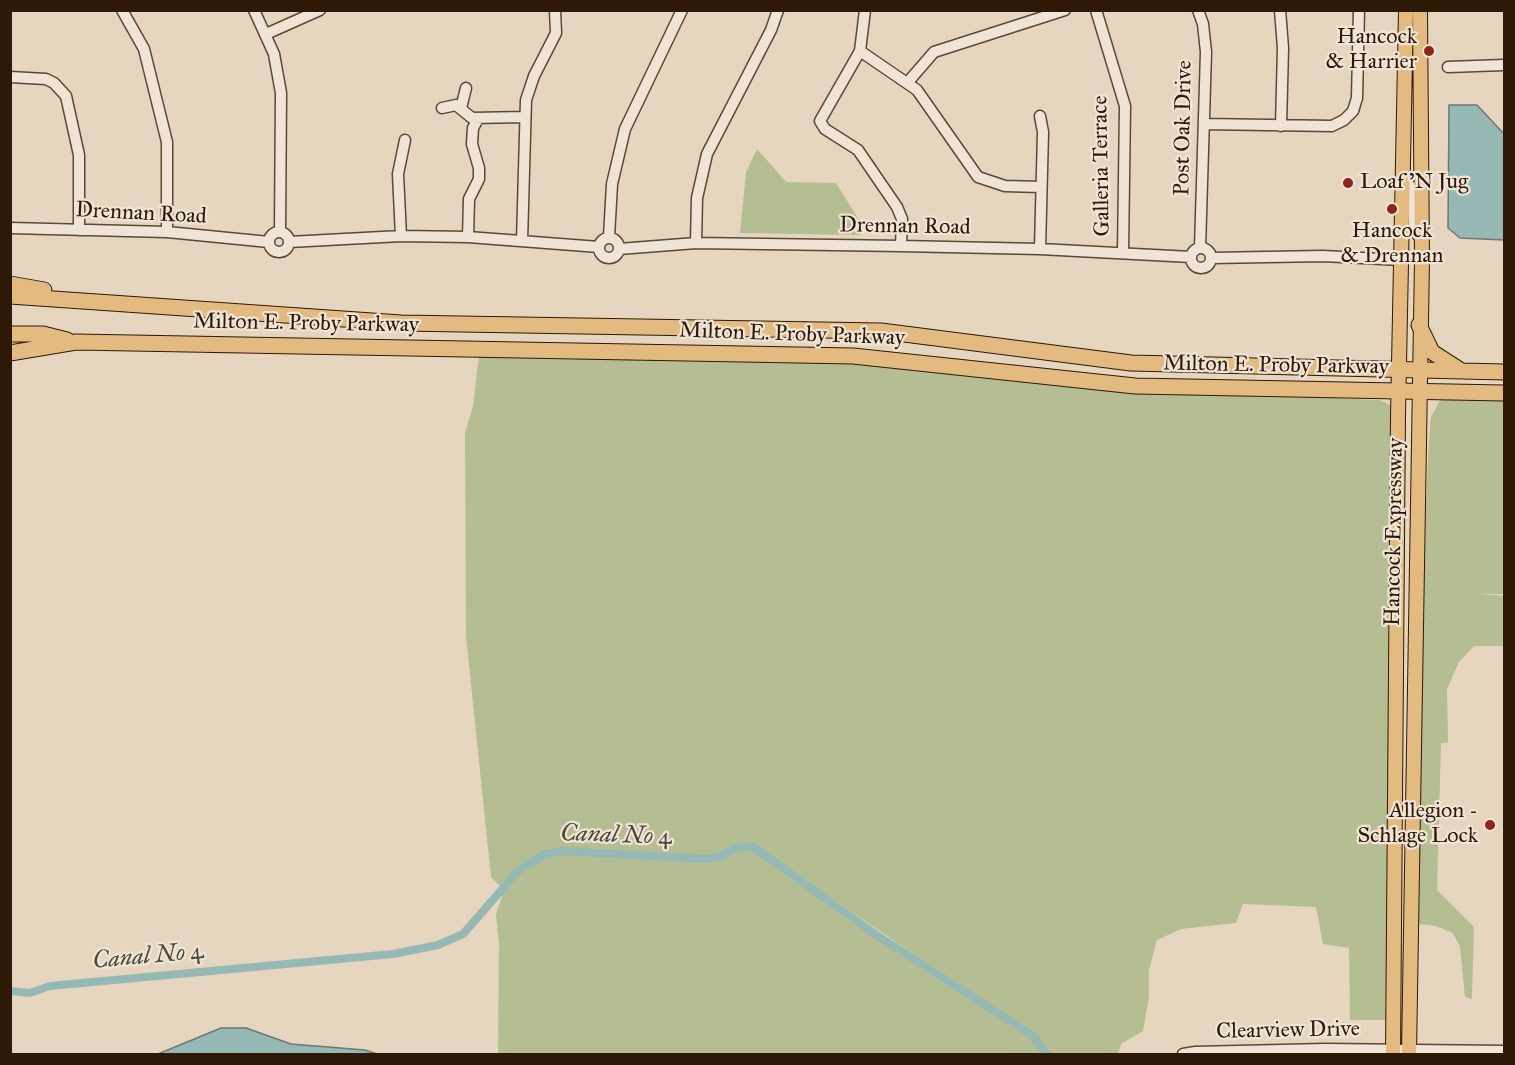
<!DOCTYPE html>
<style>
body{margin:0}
#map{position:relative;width:1515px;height:1065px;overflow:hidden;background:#e6d6bf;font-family:"IM FELL Great Primer",serif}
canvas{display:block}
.frame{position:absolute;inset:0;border:12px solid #2e1907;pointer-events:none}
</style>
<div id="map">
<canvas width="1515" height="1065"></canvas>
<div class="frame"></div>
</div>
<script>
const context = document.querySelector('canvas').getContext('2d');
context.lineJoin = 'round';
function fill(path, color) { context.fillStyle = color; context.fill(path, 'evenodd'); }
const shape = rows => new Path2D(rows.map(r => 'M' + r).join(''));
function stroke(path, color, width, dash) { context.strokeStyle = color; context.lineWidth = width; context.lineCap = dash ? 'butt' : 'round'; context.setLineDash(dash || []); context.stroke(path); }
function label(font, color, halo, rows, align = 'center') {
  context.font = font + ' "IM FELL Great Primer",serif'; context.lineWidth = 4.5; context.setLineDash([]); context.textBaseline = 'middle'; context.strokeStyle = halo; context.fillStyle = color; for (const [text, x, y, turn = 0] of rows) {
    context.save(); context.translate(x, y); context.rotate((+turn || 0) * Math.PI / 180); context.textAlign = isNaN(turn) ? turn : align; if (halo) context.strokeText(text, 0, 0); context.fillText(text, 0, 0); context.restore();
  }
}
fill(shape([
 [757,149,786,182,836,183,859,220,860,235,740,233,746,172],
 [479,355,868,363,1089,388,1379,400,1392,406,1386,1020,1350,1020,1349,948,1323,944,1316,907,1243,904,1236,923,1181,929,1157,940,1149,970,1149,997,1143,1031,1121,1044,1118,1054,498,1054,499,944,496,915,504,890,491,877,466,636,465,433,473,406],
 [756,848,763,851,1009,1020,878,936],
 [1442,397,1504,398,1504,594,1479,594,1504,596,1504,646,1474,646,1459,662,1447,689,1448,743,1441,743,1437,890,1474,927,1472,999,1465,997,1460,947,1453,933,1436,926,1419,924,1421,657,1428,456,1431,417]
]), '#b4be92');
const water = shape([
 [1449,105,1477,105,1504,134,1504,240,1460,238,1448,228,1449,105],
 [221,1028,246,1028,291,1044,365,1050,377,1054,158,1054,221,1028]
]);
fill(water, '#96b9b5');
stroke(water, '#6c796f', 1.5);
stroke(shape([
 [10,991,30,993,50,986,393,954,438,945,463,934,519,870,545,854,563,851,708,859,721,856,735,848,752,846,878,936,1032,1035,1047,1054]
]), '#96b9b5', 8);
const minor = shape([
 [122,10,144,49,167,142,167,232],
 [254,10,274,54,281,93,280,231],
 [865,10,860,51,820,121,825,129,858,150,897,207,902,219,901,246],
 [1096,10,1125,106,1123,253],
 [1198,10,1203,24,1206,52,1200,248],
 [1280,10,1283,48,1281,126],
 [266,34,320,10],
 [860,51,917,90,978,177,1005,186,1041,187],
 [1448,67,1504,65],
 [10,77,46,79,54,83,66,96,79,155,79,230],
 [908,82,934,52,1065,10],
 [442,108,456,105,472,118,525,117],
 [461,108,466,88],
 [1205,124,1332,126,1344,120,1353,111,1357,98,1359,10],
 [1403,178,1413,189,1414,230,1422,241],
 [10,228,167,232,269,242],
 '269 242a10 10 0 1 1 20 0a10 10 0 1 1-20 0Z',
 [401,236,398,174,405,140],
 [468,237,469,199,479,179,479,168,472,144,473,128,478,119],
 [609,237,612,184,625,129,682,10],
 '599 248a10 10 0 1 1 20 0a10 10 0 1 1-20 0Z',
 [522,241,526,100,534,76,556,33,555,10],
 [289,242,401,236,468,237,599,247],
 [696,243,697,198,707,154,771,30,778,10],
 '1191 258a10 10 0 1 1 20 0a10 10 0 1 1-20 0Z',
 [619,249,696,243,901,246,1040,249,1191,257],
 [1040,249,1043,132,1040,116],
 [1212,258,1323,256,1401,260],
 [1183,1054,1195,1052,1325,1049,1504,1051]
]);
const major = shape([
 [1393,1054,1398,415,1406,10],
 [1409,1054,1422,260,1420,10]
]);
const highway = shape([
 [10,284,44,290],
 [10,296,401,323,881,331,1131,363,1504,372],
 [1419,325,1432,352,1460,370],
 [10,334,43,334,67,340],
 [10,353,76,342,853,356,1135,386,1504,393]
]);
stroke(minor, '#5c4835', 13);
stroke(major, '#2e1907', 16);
stroke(highway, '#2e1907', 17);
stroke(minor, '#efe4d5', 10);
stroke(major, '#e3bb80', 14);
stroke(highway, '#e3bb80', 15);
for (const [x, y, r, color] of [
 [1429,51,6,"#8f2418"],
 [1348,183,6,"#8f2418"],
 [1392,209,6,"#8f2418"],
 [1490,825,6,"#8f2418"]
]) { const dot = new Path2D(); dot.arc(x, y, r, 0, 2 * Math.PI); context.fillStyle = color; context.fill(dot); stroke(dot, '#efe4d5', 2); }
label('22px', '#2e1907', '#efe4d5', [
 ["Hancock",1417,38],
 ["& Harrier",1417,63],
 ["Loaf 'N Jug",1360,183,"left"],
 ["Hancock",1392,232,"center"],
 ["& Drennan",1392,257,"center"],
 ["Allegion -",1478,812],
 ["Schlage Lock",1478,837]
], 'right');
label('22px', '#2e1907', '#efe4d5', [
 ["Post Oak Drive",1184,128,-89],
 ["Galleria Terrace",1102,166,-91],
 ["Drennan Road",141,214,3],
 ["Drennan Road",905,227,1],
 ["Milton E. Proby Parkway",306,324,1],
 ["Milton E. Proby Parkway",792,335,2],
 ["Milton E. Proby Parkway",1276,366,1],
 ["Hancock Expressway",1395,532,-89],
 ["Clearview Drive",1288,1031,-1]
]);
label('italic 24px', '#4d493b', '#efe4d5', [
 ["Canal No 4",616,836,2],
 ["Canal No 4",148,957,-5]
]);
</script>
